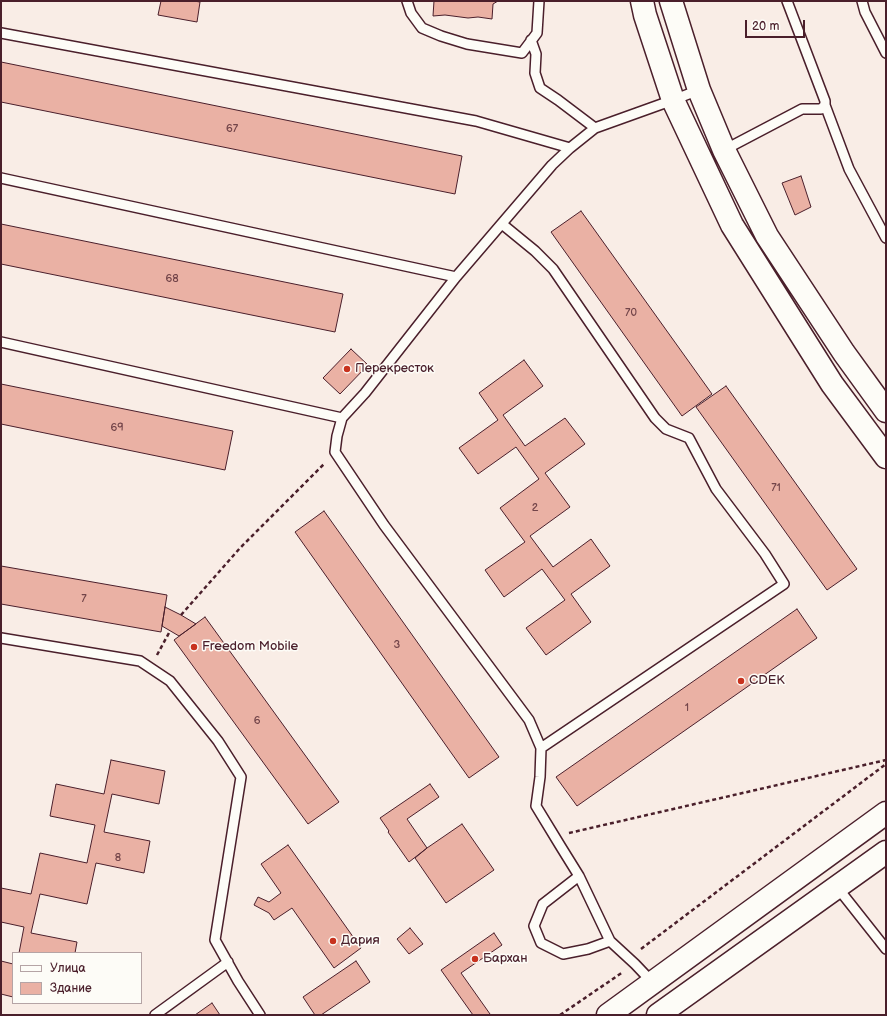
<!DOCTYPE html>
<meta charset="utf-8">
<style>
body{margin:0}
#map{position:relative;width:887px;height:1016px;overflow:hidden;background:#f9ede6;font-family:"Balsamiq Sans",sans-serif}
canvas{display:block}
.frame{position:absolute;inset:0;border:2px solid #4a1f2b;pointer-events:none}
.legend{position:absolute;left:12px;top:952px;width:130px;height:52px;box-sizing:border-box;background:#fdfcf7;border:1px solid #b5a4a5;margin:0;padding:5px 7px;list-style:none;font-size:12px;color:#4a1f2b}
.legend li{display:flex;align-items:center;gap:8px;height:20px}
.legend b{width:20px;border:1px solid #b5a4a5}
.scale{position:absolute;left:745px;top:20px;width:60px;height:18px;box-sizing:border-box;border:2px solid #4a1f2b;border-top:0;padding-left:5px;font-size:12px;line-height:14px;white-space:nowrap;color:#4a1f2b;-webkit-text-stroke:3px #fdfcf7;paint-order:stroke}
</style>
<div id="map">
<canvas width="887" height="1016"></canvas>
<div class="frame"></div>
<ul class="legend">
<li><b style="height:5px;background:#fdfcf7"></b>Улица</li>
<li><b style="height:11px;background:#eab1a4"></b>Здание</li>
</ul>
<div class="scale">20 m</div>
</div>
<script>
const context = document.querySelector('canvas').getContext('2d');
context.lineJoin = 'round';
function fill(path, color) { context.fillStyle = color; context.fill(path, 'evenodd'); }
const shape = rows => new Path2D(rows.map(r => 'M' + r).join(''));
function stroke(path, color, width, dash) { context.strokeStyle = color; context.lineWidth = width; context.lineCap = dash ? 'butt' : 'round'; context.setLineDash(dash || []); context.stroke(path); }
function label(font, color, halo, rows, align = 'center') {
  context.font = font + ' "Balsamiq Sans",sans-serif'; context.lineWidth = 3; context.setLineDash([]); context.textBaseline = 'middle'; context.strokeStyle = halo; context.fillStyle = color; for (const [text, x, y, turn = 0] of rows) {
    context.save(); context.translate(x, y); context.rotate((+turn || 0) * Math.PI / 180); context.textAlign = isNaN(turn) ? turn : align; if (halo) context.strokeText(text, 0, 0); context.fillText(text, 0, 0); context.restore();
  }
}
const building = shape([
 [161,1,194,1,200,2,197,22,158,15,161,1],
 [434,1,498,1,493,4,492,19,478,17,468,18,445,15,433,16,434,1],
 [1,62,462,156,455,194,1,102,1,62],
 [801,176,811,207,795,215,782,183,801,176],
 [581,211,712,394,682,416,551,232,581,211],
 [1,224,343,294,335,332,1,264,1,224],
 [351,349,368,365,340,394,323,378,351,349],
 [524,360,543,386,503,415,525,446,565,418,585,444,545,473,570,507,530,536,553,567,591,539,610,566,571,594,591,622,546,655,526,628,565,600,542,569,504,597,485,570,525,542,500,508,539,479,516,447,478,474,459,448,498,420,479,393,524,360],
 [1,384,233,431,225,470,1,424,1,384],
 [726,386,857,569,827,590,696,407,726,386],
 [324,511,499,757,469,778,295,532,324,511],
 [1,566,167,595,161,632,1,604,1,566],
 [165,607,181,615,196,624,179,636,162,626,165,607],
 [797,609,817,638,577,806,556,777,797,609],
 [205,617,339,802,308,824,174,640,205,617],
 [111,760,165,771,159,804,112,794,104,832,150,841,144,873,96,863,87,904,40,894,31,933,77,942,75,953,19,953,24,927,1,922,1,888,31,894,40,853,87,863,95,825,50,816,56,784,104,794,111,760],
 [430,784,439,797,407,819,427,848,409,862,388,832,389,831,380,818,430,784],
 [462,824,494,870,446,903,415,858,427,848,462,824],
 [288,845,361,948,334,968,292,908,274,920,269,913,254,905,258,897,269,902,281,893,261,864,288,845],
 [410,928,423,944,409,954,397,939,410,928],
 [494,933,502,945,461,973,490,1014,488,1015,473,1015,441,970,494,933],
 [1,961,13,964,13,997,1,994,1,961],
 [356,961,370,982,321,1015,315,1015,303,997,356,961],
 [212,1003,220,1015,195,1015,212,1003]
]);
fill(building, '#eab1a4');
stroke(building, '#4a1f2b', 1);
const lane = shape([
 [407,1,411,13,422,28,441,36,467,44,522,53,537,33,539,1],
 [862,1,865,12,886,53],
 [1,33,476,121,570,148],
 [531,40,536,54,535,73,540,88,558,100,595,128],
 [825,105,849,169,886,238],
 [724,150,802,109,821,109,825,105,825,101,787,1],
 [1,178,456,277],
 [502,224,535,251,553,269,655,418,666,429,689,438,716,489,765,554,784,584,541,748],
 [1,342,342,418],
 [1,638,140,661,170,681,218,741,241,777,215,940,238,981,260,1015],
 [579,876,543,904,534,926,541,943,563,954,588,949,610,941],
 [837,887,886,949],
 [653,983,635,964,610,941,579,876,561,847,536,806,540,777,541,748,529,720,384,525,335,452,337,436,342,418,365,393,456,277,552,165,570,148,595,128,673,100,699,90],
 [155,1015,228,962]
]);
const secondary = shape([
 [642,1,645,15,673,100,732,225,832,384,886,457],
 [671,1,699,90,724,150,767,236,844,353,886,411],
 [608,1015,886,813],
 [658,1015,886,852]
]);
stroke(lane, '#4a1f2b', 12);
stroke(secondary, '#4a1f2b', 25);
stroke(shape([
 [181,615,240,548,325,463],
 [157,655,170,631],
 [569,833,886,760],
 [641,949,886,764],
 [560,1015,623,972]
]), '#4a1f2b', 2.5, [4, 3]);
stroke(lane, '#fdfcf7', 9);
stroke(secondary, '#fdfcf7', 22);
for (const [x, y, r, color] of [
 [347,369,4,"#c8321e"],
 [194,647,4,"#c8321e"],
 [741,681,4,"#c8321e"],
 [333,941,4,"#c8321e"],
 [475,959,4,"#c8321e"]
]) { const dot = new Path2D(); dot.arc(x, y, r, 0, 2 * Math.PI); context.fillStyle = color; context.fill(dot); stroke(dot, '#fdfcf7', 1.5); }
label('11px', '#724449', null, [
 ["67",232,129],
 ["68",172,279],
 ["70",631,313],
 ["69",117,428],
 ["71",776,488],
 ["2",535,508],
 ["7",84,599],
 ["3",397,645],
 ["1",687,708],
 ["6",257,721],
 ["8",118,858]
]);
label('13px', '#4a1f2b', '#fdfcf7', [
 ["Перекресток",355,369],
 ["Freedom Mobile",202,647],
 ["CDEK",749,681],
 ["Дария",341,941],
 ["Бархан",483,959]
], 'left');
</script>
